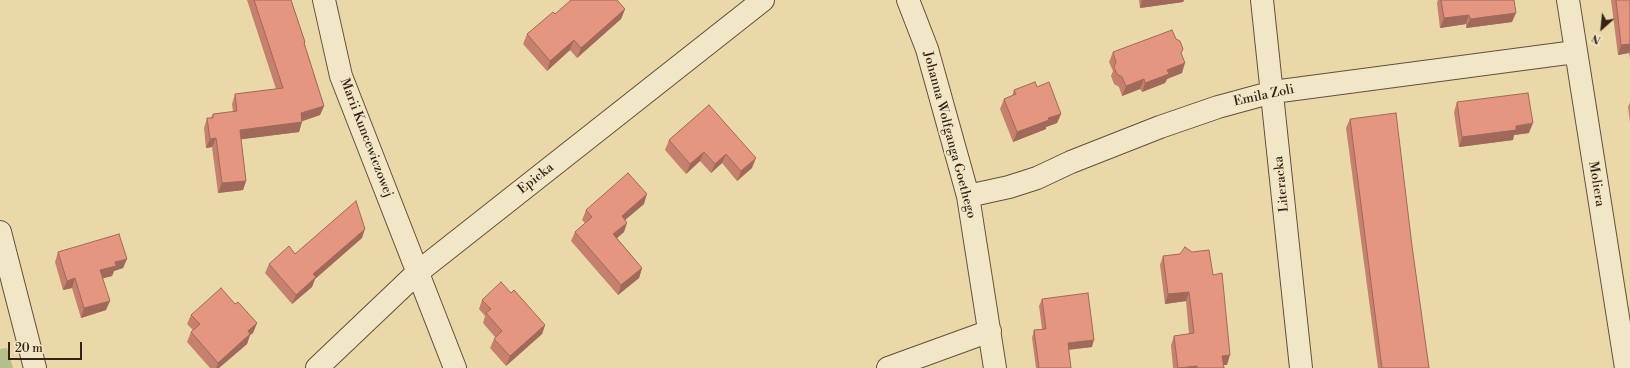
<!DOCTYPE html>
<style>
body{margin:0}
#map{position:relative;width:1630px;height:368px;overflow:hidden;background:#ead8a8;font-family:"Libre Bodoni",serif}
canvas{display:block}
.north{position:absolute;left:1582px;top:8px;width:40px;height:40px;-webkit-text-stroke:3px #f1e6c6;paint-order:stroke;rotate:207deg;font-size:11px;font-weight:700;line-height:16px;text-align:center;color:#362119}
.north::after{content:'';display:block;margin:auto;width:14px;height:18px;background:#362119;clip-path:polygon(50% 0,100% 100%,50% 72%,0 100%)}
.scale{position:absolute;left:8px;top:342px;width:74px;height:18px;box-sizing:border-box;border:2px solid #362119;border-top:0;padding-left:5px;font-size:12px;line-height:14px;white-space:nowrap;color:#362119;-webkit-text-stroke:3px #f1e6c6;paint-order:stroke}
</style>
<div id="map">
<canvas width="1630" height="368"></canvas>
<div class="north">N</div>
<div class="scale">20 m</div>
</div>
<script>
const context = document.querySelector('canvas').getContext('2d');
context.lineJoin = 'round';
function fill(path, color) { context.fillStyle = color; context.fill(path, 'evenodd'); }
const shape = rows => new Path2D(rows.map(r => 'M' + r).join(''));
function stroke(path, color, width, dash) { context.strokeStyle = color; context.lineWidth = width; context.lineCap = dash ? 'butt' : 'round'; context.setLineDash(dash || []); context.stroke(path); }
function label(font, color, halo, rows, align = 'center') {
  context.font = font + ' "Libre Bodoni",serif'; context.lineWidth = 4; context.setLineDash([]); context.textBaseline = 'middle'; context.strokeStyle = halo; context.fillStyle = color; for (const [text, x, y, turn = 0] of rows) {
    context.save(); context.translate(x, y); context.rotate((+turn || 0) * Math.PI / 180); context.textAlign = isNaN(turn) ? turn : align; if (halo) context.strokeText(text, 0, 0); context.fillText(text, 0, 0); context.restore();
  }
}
fill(shape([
 [7,348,13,368,0,368,0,349]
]), '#b4bf8a');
const street = shape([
 [324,0,341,76,455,368],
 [908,0,927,49,968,196,995,368],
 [1262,0,1301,368],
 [1568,0,1626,368],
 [968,196,1009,187,1037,178,1071,162,1160,127,1218,107,1273,92,1575,52],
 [0,232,35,368],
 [317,368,418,272,763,0],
 [888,368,990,331]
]);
stroke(street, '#634f3d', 24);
stroke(street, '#f1e6c6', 22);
fill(shape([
 [247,0,291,0,305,42,305,45,324,106,320,115,302,121,299,132,241,139,246,181,243,190,218,193,212,147,206,148,204,128,207,118,211,118,213,114,233,112,232,104,235,94,276,89],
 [1139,0,1184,0,1183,2,1140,8],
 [1438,0,1514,0,1512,22,1466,28,1466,24,1440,28,1437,3],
 [1611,0,1630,0,1630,59,1629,53,1618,55],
 [625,9,621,19,577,58,570,50,547,71,523,44,527,34,555,14],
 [1113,52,1182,54,1182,73,1167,79,1165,83,1142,92,1140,89,1122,96,1119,87,1114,84,1111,76,1113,71,1109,62],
 [1037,87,1061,114,1057,123,1046,127,1046,129,1013,142,1000,109,1004,99,1012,96,1014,90],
 [1457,102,1529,133,1514,135,1513,140,1459,147,1454,112],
 [1630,102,1630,123,1628,107],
 [709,105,752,168,737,181,722,163,711,173,700,161,686,174,665,150,669,140],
 [1350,119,1412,246,1429,368,1378,368,1346,128],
 [644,204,625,220,624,232,617,238,642,268,639,278,618,295,571,241,575,232,585,223,582,220,586,210],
 [362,238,315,279,312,287,292,304,265,273,269,264,295,254],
 [58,252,127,259,123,268,114,271,112,276,103,278,106,310,81,318,72,288,63,290,55,262],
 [1180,254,1227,365,1224,365,1224,368,1173,368,1171,345,1174,336,1189,334,1186,301,1165,304,1160,265,1163,256],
 [511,293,545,325,542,334,506,366,490,348,494,339,495,337,483,323,485,316,479,309,482,300],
 [1042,299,1092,347,1068,350,1071,368,1036,368,1032,338,1034,330,1042,329,1039,306],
 [235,304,257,323,253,333,250,335,247,344,219,368,210,368,187,342,191,332,193,330,187,324,191,315]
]), '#c5816e');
fill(shape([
 [1142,0,1184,0,1183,2,1140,8],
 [625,9,621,19,577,58,581,48],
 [1516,13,1512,22,1466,28,1470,19],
 [1469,15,1466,24,1440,28,1444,18],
 [574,40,570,50,547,71,550,61],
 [1630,44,1630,51,1629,53,1618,55,1621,45],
 [1185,63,1182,73,1167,79,1165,83,1142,92,1145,83,1167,70],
 [1144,79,1140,89,1122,96,1126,86],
 [324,106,320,115,297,123,301,113],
 [1061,114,1057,123,1046,127,1046,129,1013,142,1017,132,1048,118],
 [302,122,299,132,236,140,240,130],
 [1533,123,1529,133,1514,135,1513,140,1459,147,1462,137,1516,126],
 [216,138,212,147,206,148,210,139],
 [704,152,700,161,686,174,690,164],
 [726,154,722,163,711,173,715,164],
 [756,158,752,168,737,181,741,171],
 [246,181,243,190,218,193,222,183],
 [647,194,644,204,618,226,622,216],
 [627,223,624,232,610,244,613,234],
 [365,229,362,238,315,279,312,287,292,304,296,295,313,274],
 [127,259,123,268,114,271,112,276,97,280,100,270,115,262],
 [642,268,639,278,618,295,621,285],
 [75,278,72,288,63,290,67,281],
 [1189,292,1186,301,1165,304,1168,294],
 [110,301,106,310,81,318,84,308],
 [257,323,253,333,250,335,247,344,219,368,216,368,218,363,248,331],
 [545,325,542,334,506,366,510,356],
 [1094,340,1092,347,1065,350,1068,343],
 [1230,355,1227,365,1219,365,1222,356],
 [1197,366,1196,368,1183,368]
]), '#a0695a');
const building = shape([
 [254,0,291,0,305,42,304,43,324,106,301,113,302,122,240,130,246,181,222,183,216,138,210,139,207,118,213,118,213,114,237,111,235,94,283,88,254,0],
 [571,0,617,0,625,9,581,48,574,40,550,61,527,34,553,12,555,14,571,0],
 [1441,0,1514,0,1516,13,1470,19,1469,15,1444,18,1441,0],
 [1616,0,1630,0,1630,44,1621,45,1616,0],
 [1172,30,1176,39,1180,41,1183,49,1181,53,1185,63,1167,70,1169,74,1145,83,1144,79,1126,86,1122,77,1117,74,1114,67,1116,62,1113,52,1172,30],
 [1035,82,1037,87,1049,82,1061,114,1048,118,1049,120,1017,132,1004,99,1016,94,1014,90,1035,82],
 [1528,93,1533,123,1516,126,1516,130,1462,137,1457,102,1528,93],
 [709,105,756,158,741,171,726,154,715,164,704,152,690,164,669,140,709,105],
 [1396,113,1412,246,1429,368,1382,368,1350,119,1396,113],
 [628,173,647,194,622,216,627,223,613,234,642,268,621,285,575,232,592,217,586,210,628,173],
 [356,201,365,229,313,274,316,277,296,295,269,264,289,246,295,254,356,201],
 [119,234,127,259,115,262,116,266,100,270,110,301,84,308,75,278,67,281,58,252,119,234],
 [1185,247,1192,252,1209,250,1213,275,1222,273,1230,355,1222,356,1224,368,1197,368,1197,366,1178,368,1174,336,1194,333,1189,292,1168,294,1163,256,1180,254,1185,247],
 [501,282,511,293,514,290,545,325,510,356,494,339,502,331,486,313,491,309,482,300,501,282],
 [221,288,235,304,238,302,257,323,248,331,250,334,218,363,191,332,200,324,191,315,221,288],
 [1088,293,1094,340,1068,343,1071,368,1039,368,1034,330,1046,329,1042,299,1088,293]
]);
fill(building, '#e59680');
stroke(building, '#a0695a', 1);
label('13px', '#362119', '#f1e6c6', [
 ["Emila Zoli",1264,96,-12],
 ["Johanna Wolfganga Goethego",949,135,75],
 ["Marii Kuncewiczowej",366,138,69],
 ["Epicka",536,179,-38],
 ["Literacka",1282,184,-96],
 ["Moliera",1596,184,81]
]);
</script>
